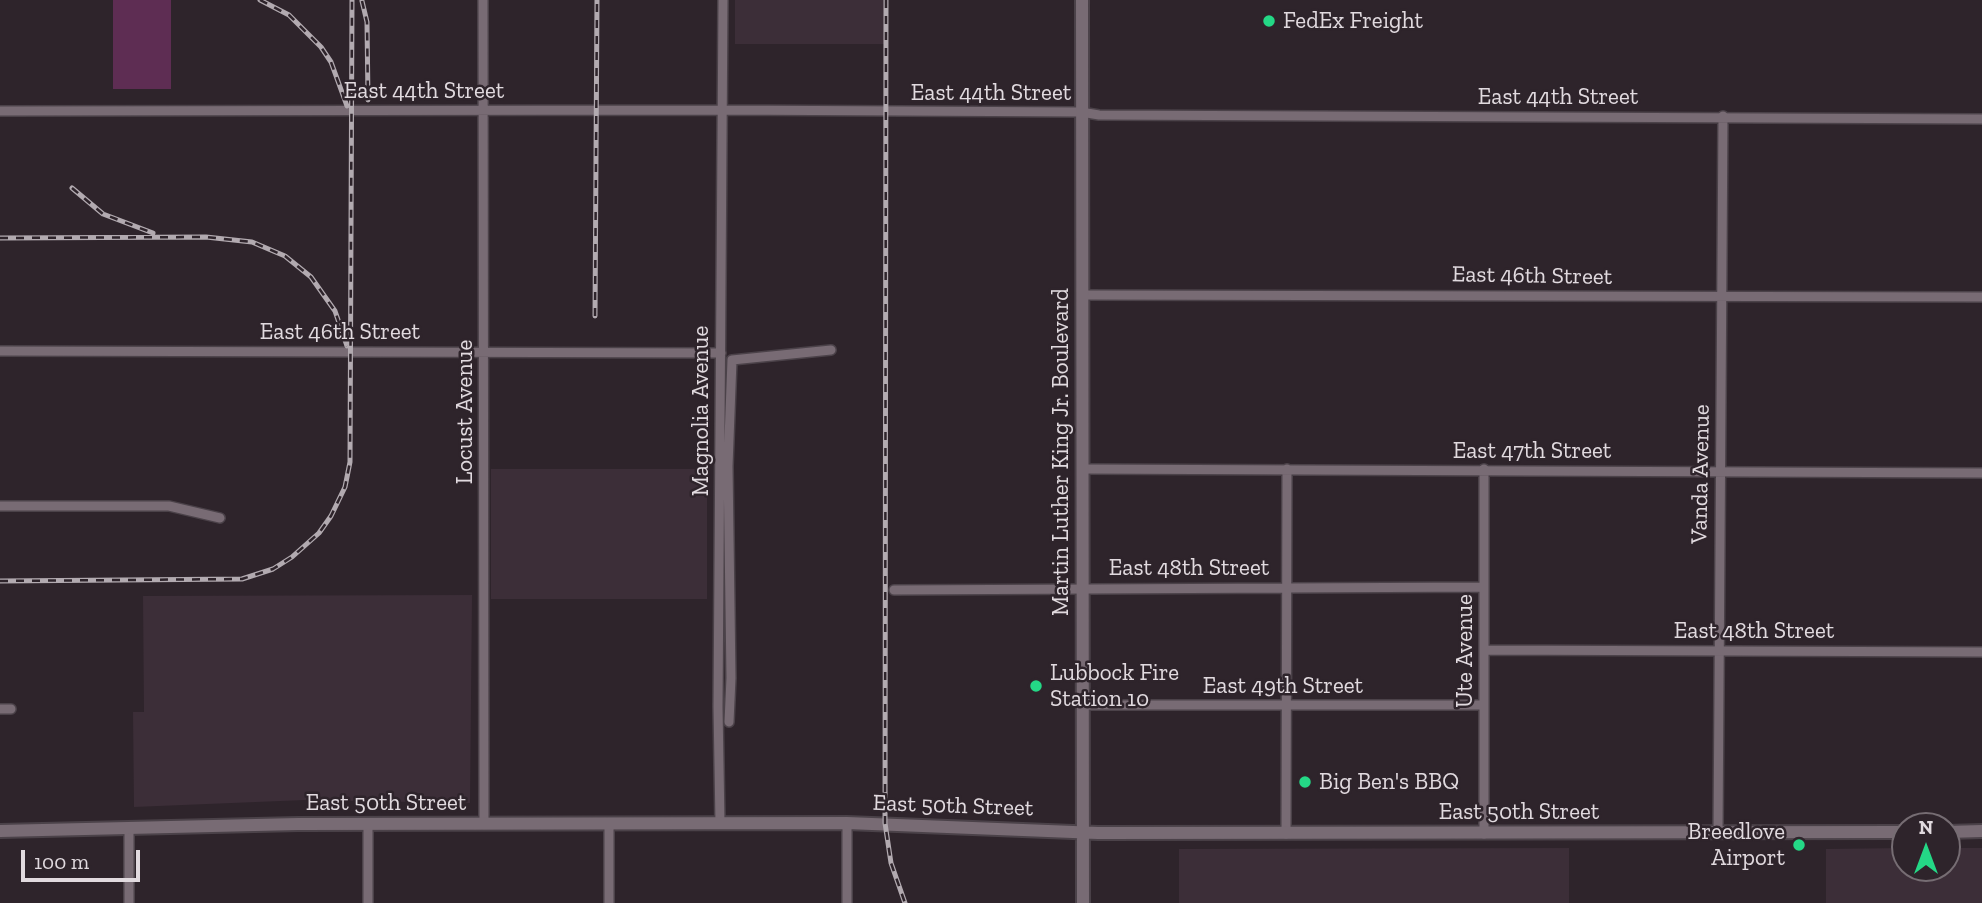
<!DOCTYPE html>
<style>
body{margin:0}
#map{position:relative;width:1982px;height:903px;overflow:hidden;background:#2e242b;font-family:"Zilla Slab",serif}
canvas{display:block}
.north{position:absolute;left:1891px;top:812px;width:70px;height:70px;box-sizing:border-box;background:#2e242b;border:2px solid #766d73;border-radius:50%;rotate:0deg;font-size:19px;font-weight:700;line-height:28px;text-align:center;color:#e1dadf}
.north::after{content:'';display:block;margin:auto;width:24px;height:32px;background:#24d886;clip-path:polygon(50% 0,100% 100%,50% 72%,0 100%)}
.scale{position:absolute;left:21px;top:850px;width:119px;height:32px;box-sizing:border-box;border:4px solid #e1dadf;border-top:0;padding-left:9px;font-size:21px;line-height:24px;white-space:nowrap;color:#e1dadf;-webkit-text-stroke:5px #2e242b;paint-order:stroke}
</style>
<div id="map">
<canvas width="1982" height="903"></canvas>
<div class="north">N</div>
<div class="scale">100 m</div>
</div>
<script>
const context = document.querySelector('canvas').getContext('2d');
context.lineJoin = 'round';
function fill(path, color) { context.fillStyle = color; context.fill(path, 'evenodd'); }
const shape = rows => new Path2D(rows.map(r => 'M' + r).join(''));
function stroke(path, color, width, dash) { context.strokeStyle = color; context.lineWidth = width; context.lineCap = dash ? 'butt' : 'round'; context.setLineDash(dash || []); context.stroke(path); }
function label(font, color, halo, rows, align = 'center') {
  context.font = font + ' "Zilla Slab",serif'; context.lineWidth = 5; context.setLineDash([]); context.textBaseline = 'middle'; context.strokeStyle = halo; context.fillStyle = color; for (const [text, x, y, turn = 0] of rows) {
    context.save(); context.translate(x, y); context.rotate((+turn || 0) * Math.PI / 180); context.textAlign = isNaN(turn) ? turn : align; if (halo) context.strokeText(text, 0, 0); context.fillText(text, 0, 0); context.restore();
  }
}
fill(shape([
 [735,0,885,0,885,44,735,44],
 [491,469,707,469,707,599,491,599],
 [472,595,470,803,305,800,134,807,133,712,144,712,143,596],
 [1569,848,1569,903,1179,903,1179,849],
 [1905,848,1905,868,1947,868,1947,848,1982,848,1982,903,1826,903,1826,849]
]), '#3c2e38');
fill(shape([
 [113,0,171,0,171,89,113,89]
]), '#5e2d53');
const minor = shape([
 [483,0,484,823],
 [0,111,724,110,1081,112,1099,115,1982,119],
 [1082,295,1982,297],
 [0,351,721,353],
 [1082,469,1982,473],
 [1484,469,1484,834],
 [0,506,169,506,220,518],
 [894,590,1484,587],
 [1484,650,1982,652],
 [1081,705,1484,705],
 [0,709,11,709],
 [729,722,731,678,728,466,732,360,831,350],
 [368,823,368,903],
 [720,823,718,707,723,0],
 [847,823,847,903],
 [129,830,129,903],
 [1718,832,1723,116],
 [1286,834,1287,469],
 [609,903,609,824]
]);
const secondary = shape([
 [1082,0,1083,903],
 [0,831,298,824,847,823,1098,833,1905,832],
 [1947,832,1982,831]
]);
stroke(minor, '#4b4249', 12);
stroke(secondary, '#4b4249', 16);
stroke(minor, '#786b74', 9);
stroke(secondary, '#786b74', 12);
const rail = shape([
 [260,0,289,15,321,47,331,62,347,106],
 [886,0,885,823,891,863,905,903],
 [362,1,367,22,368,100],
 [72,188,103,214,153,233],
 [0,238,206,237,252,242,285,256,311,277,335,311,347,346],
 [595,316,597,0],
 [0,581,242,579,273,569,292,557,319,533,331,516,345,487,350,462,352,0]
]);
stroke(rail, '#b2aab0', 5);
stroke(rail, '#2e242b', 2.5, [8]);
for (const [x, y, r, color] of [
 [1269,21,7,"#24d886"],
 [1036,686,7,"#24d886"],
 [1305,782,7,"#24d886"],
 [1799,845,7,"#24d886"]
]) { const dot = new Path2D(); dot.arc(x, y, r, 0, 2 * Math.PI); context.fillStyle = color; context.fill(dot); stroke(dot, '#2e242b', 2.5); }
label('23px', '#e1dadf', '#2e242b', [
 ["FedEx Freight",1283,21],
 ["Lubbock Fire",1050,673],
 ["Station 10",1050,699],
 ["Big Ben's BBQ",1319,782],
 ["Breedlove",1785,832,"right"],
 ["Airport",1785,858,"right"]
], 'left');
label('23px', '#e1dadf', '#2e242b', [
 ["East 44th Street",424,91],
 ["East 44th Street",991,93],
 ["East 44th Street",1558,97],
 ["East 46th Street",1532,276,1],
 ["East 46th Street",340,332],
 ["Magnolia Avenue",701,411,-90],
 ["Locust Avenue",465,412,-90],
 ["East 47th Street",1532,451],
 ["Martin Luther King Jr. Boulevard",1061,452,-90],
 ["Vanda Avenue",1701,474,-89],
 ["East 48th Street",1189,568],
 ["East 48th Street",1754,631],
 ["Ute Avenue",1465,651,-90],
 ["East 49th Street",1283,686],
 ["East 50th Street",386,803],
 ["East 50th Street",953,806,2],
 ["East 50th Street",1519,812]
]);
</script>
